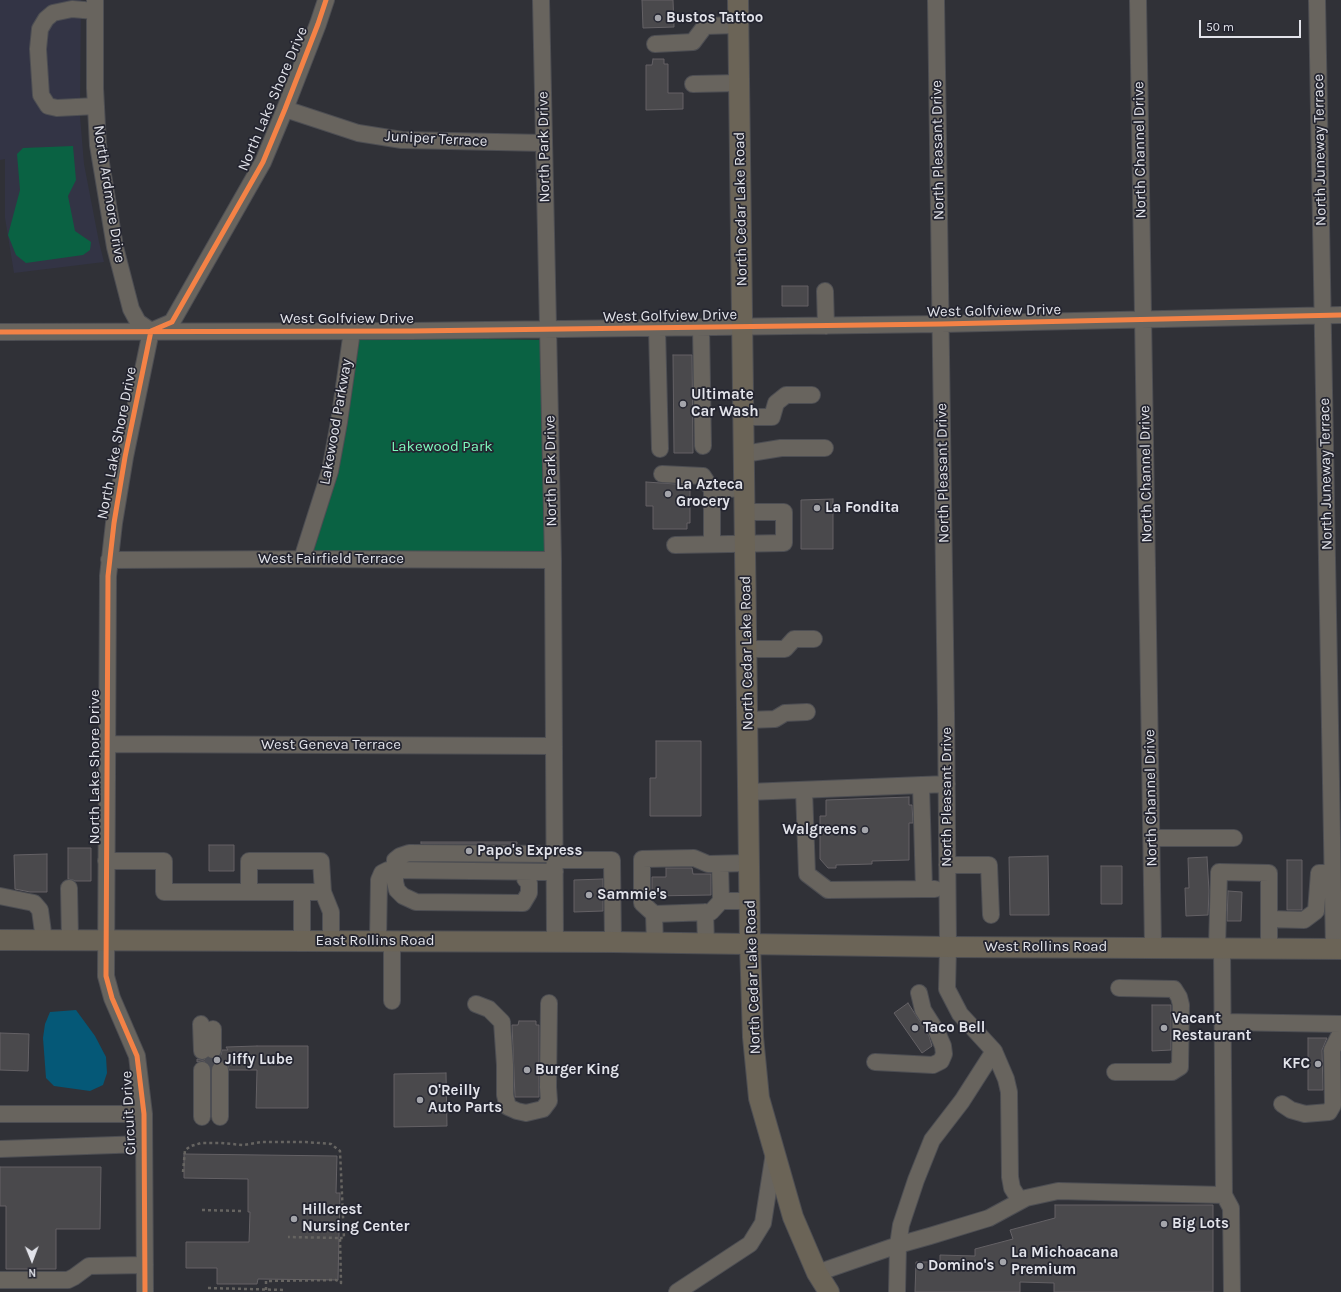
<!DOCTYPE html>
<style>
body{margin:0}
#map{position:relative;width:1341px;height:1292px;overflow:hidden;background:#303137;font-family:Karla,sans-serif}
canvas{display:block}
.north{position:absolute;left:12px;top:1240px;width:40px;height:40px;-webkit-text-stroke:3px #242530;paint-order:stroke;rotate:179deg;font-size:11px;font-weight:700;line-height:16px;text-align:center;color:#e2e3ea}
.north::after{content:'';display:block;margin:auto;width:14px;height:18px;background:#e2e3ea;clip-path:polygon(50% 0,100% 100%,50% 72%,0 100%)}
.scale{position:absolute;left:1199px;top:20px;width:102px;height:18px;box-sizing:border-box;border:2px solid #e2e3ea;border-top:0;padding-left:5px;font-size:12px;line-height:14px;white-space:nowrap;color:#e2e3ea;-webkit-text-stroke:3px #242530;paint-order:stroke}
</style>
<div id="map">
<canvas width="1341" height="1292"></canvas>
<div class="north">N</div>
<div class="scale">50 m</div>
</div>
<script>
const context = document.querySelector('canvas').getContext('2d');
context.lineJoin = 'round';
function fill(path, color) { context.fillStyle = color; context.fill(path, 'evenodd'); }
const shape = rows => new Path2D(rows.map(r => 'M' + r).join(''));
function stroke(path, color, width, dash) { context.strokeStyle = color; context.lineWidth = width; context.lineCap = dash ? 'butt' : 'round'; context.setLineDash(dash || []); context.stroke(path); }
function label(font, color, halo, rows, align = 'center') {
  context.font = font + ' Karla,sans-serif'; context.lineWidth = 3.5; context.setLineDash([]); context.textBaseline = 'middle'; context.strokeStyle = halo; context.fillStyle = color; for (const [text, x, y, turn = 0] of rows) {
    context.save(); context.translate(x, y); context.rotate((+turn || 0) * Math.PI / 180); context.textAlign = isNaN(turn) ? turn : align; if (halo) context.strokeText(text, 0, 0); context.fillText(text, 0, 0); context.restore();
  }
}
fill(shape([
 [0,0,81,0,80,116,84,164,99,242,104,262,14,273,5,218,5,159,0,160]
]), '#333445');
fill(shape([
 [73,146,76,180,68,196,75,231,91,242,90,250,83,255,26,263,16,255,8,235,20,190,17,154,23,148],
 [351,337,548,340,553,556,313,555]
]), '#0a6243');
fill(shape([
 [76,1010,95,1036,106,1057,107,1073,103,1085,90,1091,54,1086,46,1078,43,1038,45,1024,50,1012]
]), '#055877');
const building = shape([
 [642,0,673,0,674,27,643,28,642,0],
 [653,59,664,59,664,64,668,64,668,93,683,93,683,109,646,110,646,65,652,65,653,59],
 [782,286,808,286,808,306,782,306,782,286],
 [673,355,692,355,693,453,674,453,673,355],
 [646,482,690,485,690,523,687,523,687,529,653,529,653,506,646,506,646,482],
 [833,499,833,549,801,549,801,500,833,499],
 [656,741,701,741,701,816,650,816,650,778,656,778,656,741],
 [909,797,909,805,912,805,913,823,909,823,909,860,872,861,872,864,836,865,836,868,828,868,820,859,820,816,826,816,826,800,909,797],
 [421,842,517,842,517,844,421,844,421,842],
 [209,845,234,845,234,871,209,871,209,845],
 [68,848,91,848,91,881,75,881,73,880,68,879,68,848],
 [47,854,47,892,30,892,15,889,14,855,47,854],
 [1048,856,1049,915,1010,915,1009,857,1048,856],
 [1207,857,1209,891,1208,915,1186,916,1185,888,1189,888,1188,858,1207,857],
 [1287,860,1302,860,1302,910,1287,910,1287,860],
 [1101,866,1122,866,1122,904,1101,904,1101,866],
 [666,868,692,868,693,874,711,874,711,895,652,896,652,877,666,877,666,868],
 [603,879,603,911,574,912,574,880,603,879],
 [1228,891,1242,892,1241,921,1227,921,1228,891],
 [908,1003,929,1036,932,1046,922,1053,894,1013,908,1003],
 [1152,1005,1171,1005,1171,1050,1152,1051,1152,1005],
 [519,1021,536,1021,536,1025,539,1025,539,1097,515,1097,512,1025,518,1025,519,1021],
 [0,1033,29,1034,28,1071,0,1070,0,1033],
 [1308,1038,1327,1038,1322,1050,1323,1090,1308,1090,1308,1038],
 [257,1046,308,1046,308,1108,256,1108,257,1070,229,1070,228,1065,224,1062,220,1061,215,1062,211,1068,210,1065,206,1062,202,1061,197,1062,197,1059,203,1060,208,1058,213,1059,217,1058,221,1055,222,1050,228,1050,226,1047,257,1046],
 [446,1073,447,1126,394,1127,394,1074,446,1073],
 [184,1154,337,1156,336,1193,340,1193,338,1280,258,1279,257,1284,217,1284,217,1268,186,1268,186,1242,249,1242,250,1212,248,1212,248,1179,184,1178,184,1154],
 [0,1167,101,1167,100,1229,56,1229,56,1269,6,1269,6,1206,0,1206,0,1167],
 [1055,1205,1213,1205,1213,1292,1054,1292,1054,1283,1020,1282,1020,1292,915,1292,916,1262,940,1262,940,1255,975,1256,975,1249,1013,1239,1010,1230,1055,1218,1055,1205]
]);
fill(building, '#4a494c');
stroke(building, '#646165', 1);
stroke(shape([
 [213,1070,213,1050]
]), '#4b4c52', 16, [16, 8]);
const minor = shape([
 [95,0,95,88,98,145,115,247,131,309,138,322,151,331],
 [541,0,553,560,555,942],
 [1138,0,1153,947],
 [1317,0,1334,949],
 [95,11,72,9,53,13,46,19,40,29,38,49,41,95,48,106,57,108,96,106],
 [655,44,693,42,705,26,738,25],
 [693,84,739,83],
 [285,109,358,133,402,140,544,143],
 [825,291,826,326],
 [701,327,703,446],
 [657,328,660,449],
 [0,332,411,331,941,324,1341,315],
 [744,417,772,417,776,403,786,395,812,395],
 [744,454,781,448,825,448],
 [662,474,703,476,712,490,745,488],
 [712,490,712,544],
 [675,545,784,543,784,512,745,512],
 [302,559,330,471,339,422,352,331],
 [109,560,302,559,553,560],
 [747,649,785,649,794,639,814,639],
 [748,720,775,719,785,713,807,712],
 [107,744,554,746],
 [921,785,924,889,935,889],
 [804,790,807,874,828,890,924,889],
 [748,792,947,784],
 [1152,838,1234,838],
 [555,860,612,860,613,942],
 [106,861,164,861,164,892,323,892],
 [720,864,721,901],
 [947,865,989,865,991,915],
 [525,879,529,883,529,893,523,903,416,902,403,896,397,890,395,882,395,860,400,856,409,853,555,854],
 [69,888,70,940],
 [249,892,249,861,321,861,323,892,331,912,331,941],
 [302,892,302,941],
 [0,896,34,903,40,910,44,940],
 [705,912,706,943],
 [654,914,711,912,721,901,750,901],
 [1269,919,1304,920,1316,911,1319,873,1332,873],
 [378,941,379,880,382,873,388,870,555,872],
 [392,941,392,1001],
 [655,943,654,914,642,903,642,859,694,858,708,864,749,863],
 [1217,948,1219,872,1269,873,1269,948],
 [476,1004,489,1009,502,1022,505,1065,505,1095,508,1107,517,1111,526,1113,543,1109,549,1101,548,1087,549,1003],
 [1223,1022,1341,1024],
 [201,1024,202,1051],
 [213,1050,213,1029],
 [994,1051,1006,1079,1009,1092,1010,1177,1012,1188,1017,1196,1022,1200],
 [875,1062,933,1065,941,1061,944,1054,943,1046,937,1032,923,1010,919,993],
 [202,1070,202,1117],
 [1115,1072,1172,1072,1180,1067,1181,1005,1179,997,1174,989,1119,988],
 [1282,1104,1291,1110,1305,1114,1329,1112,1333,1105,1332,1050,1341,1032],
 [0,1114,144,1114],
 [220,1117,220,1070],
 [0,1149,144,1144],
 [1224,1195,1231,1208,1232,1292],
 [817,1273,898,1245,930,1236,989,1218,1026,1198,1058,1191,1224,1195,1222,948],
 [0,1280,68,1280,74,1277,89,1266,145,1265],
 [145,1292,144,1114,137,1056,112,998,106,976,108,576,114,523,125,457,151,331,172,322,263,162,285,109,318,24,326,0],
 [677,1292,750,1244,763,1223,774,1153],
 [897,1292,898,1245,901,1225,916,1180,932,1140,962,1101,994,1051,960,1014,947,989,948,947,946,712,936,0]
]);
const major = shape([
 [738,0,750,944,753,1037,759,1098,793,1217,817,1273,829,1292],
 [0,940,613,942,948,947,1341,949]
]);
stroke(minor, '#4d4e53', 18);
stroke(major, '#4d4e53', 22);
stroke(shape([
 [183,1172,185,1150,191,1146,201,1143,221,1143,243,1145,262,1142,306,1142,331,1144,340,1151,344,1238,340,1238],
 [202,1210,241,1211],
 [208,1288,285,1290],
 [266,1290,266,1281,336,1280,341,1283,340,1238,288,1237]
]), '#666461', 2.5, [3, 3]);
stroke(minor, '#68645e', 16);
stroke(major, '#6b6457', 20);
stroke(shape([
 [0,332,411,331,941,324,1341,315],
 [145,1292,144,1114,137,1056,112,998,106,976,108,576,114,523,125,457,151,331,172,322,263,162,285,109,318,24,326,0]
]), '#f48246', 5);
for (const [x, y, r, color] of [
 [658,18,4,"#a4a5ab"],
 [683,404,4,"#a4a5ab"],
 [668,494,4,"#a4a5ab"],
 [817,508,4,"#a4a5ab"],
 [865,830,4,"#a4a5ab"],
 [469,851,4,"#a4a5ab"],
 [589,895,4,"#a4a5ab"],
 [915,1028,4,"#a4a5ab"],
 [1164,1028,4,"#a4a5ab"],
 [217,1060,4,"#a4a5ab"],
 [1318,1064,4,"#a4a5ab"],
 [527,1070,4,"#a4a5ab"],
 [420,1100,4,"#a4a5ab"],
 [294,1219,4,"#a4a5ab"],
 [1164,1224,4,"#a4a5ab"],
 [1003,1262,4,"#a4a5ab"],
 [920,1266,4,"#a4a5ab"]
]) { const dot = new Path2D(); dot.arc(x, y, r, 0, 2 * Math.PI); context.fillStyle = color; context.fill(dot); stroke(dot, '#242530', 1.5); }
label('bold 15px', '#e2e3ea', '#242530', [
 ["Bustos Tattoo",666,18],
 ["Ultimate",691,395],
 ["Car Wash",691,412],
 ["La Azteca",676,485],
 ["Grocery",676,502],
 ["La Fondita",825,508],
 ["Walgreens",857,830,"right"],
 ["Papo's Express",477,851],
 ["Sammie's",597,895],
 ["Vacant",1172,1019],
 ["Restaurant",1172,1036],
 ["Taco Bell",923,1028],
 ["Jiffy Lube",225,1060],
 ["KFC",1310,1064,"right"],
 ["Burger King",535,1070],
 ["O'Reilly",428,1091],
 ["Auto Parts",428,1108],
 ["Hillcrest",302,1210],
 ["Nursing Center",302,1227],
 ["Big Lots",1172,1224],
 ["La Michoacana",1011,1253],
 ["Premium",1011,1270],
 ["Domino's",928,1266]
], 'left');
label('15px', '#e2e3ea', '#242530', [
 ["North Lake Shore Drive",273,99,-67],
 ["Juniper Terrace",436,139,3],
 ["North Park Drive",544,147,-91],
 ["North Pleasant Drive",938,150,-91],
 ["North Channel Drive",1140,150,-91],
 ["North Juneway Terrace",1320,150,-91],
 ["North Ardmore Drive",109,194,81],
 ["North Cedar Lake Road",741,209,-91],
 ["West Golfview Drive",994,311,-1],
 ["West Golfview Drive",670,316,-1],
 ["West Golfview Drive",347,319],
 ["Lakewood Parkway",336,422,-80],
 ["North Lake Shore Drive",117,443,-79],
 ["North Park Drive",551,471,-91],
 ["North Pleasant Drive",943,473,-91],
 ["North Channel Drive",1146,474,-91],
 ["North Juneway Terrace",1326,474,-91],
 ["West Fairfield Terrace",331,559],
 ["North Cedar Lake Road",747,653,-91],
 ["West Geneva Terrace",331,745],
 ["North Lake Shore Drive",95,767,-90],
 ["North Pleasant Drive",947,797,-90],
 ["North Channel Drive",1151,798,-91],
 ["East Rollins Road",375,941],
 ["West Rollins Road",1046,947],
 ["North Cedar Lake Road",753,977,-92],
 ["Circuit Drive",129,1113,-93]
]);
label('15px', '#7efbbe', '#242530', [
 ["Lakewood Park",442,447]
]);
</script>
